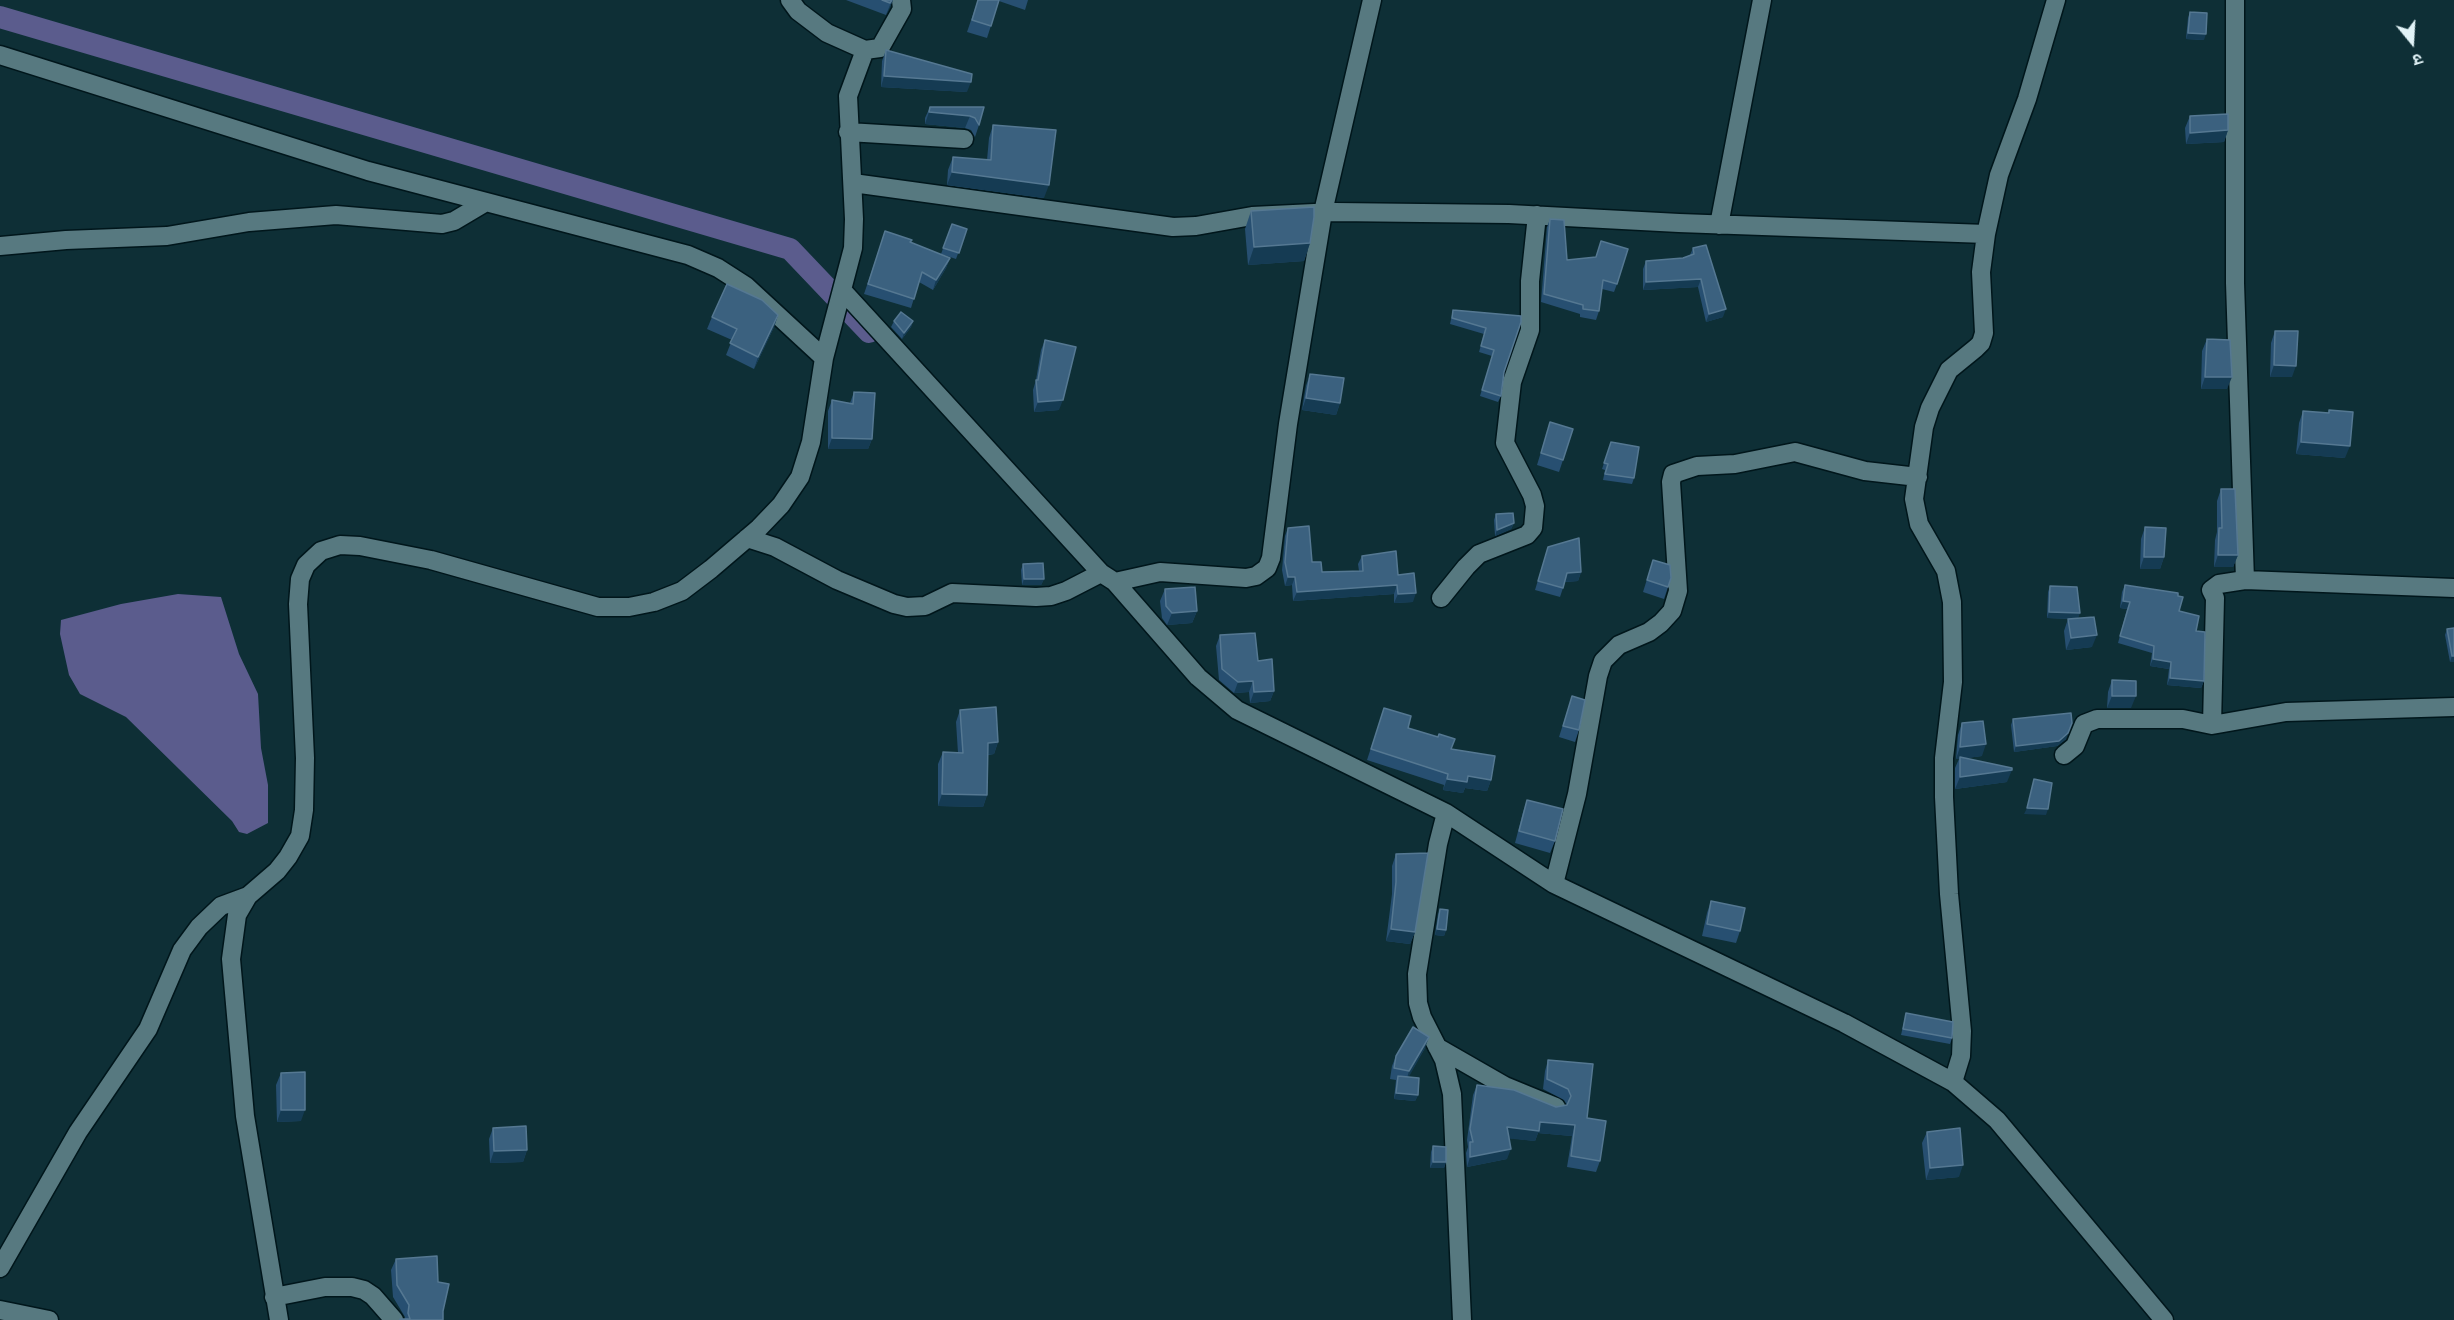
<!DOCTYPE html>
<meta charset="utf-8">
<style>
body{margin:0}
#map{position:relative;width:2454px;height:1320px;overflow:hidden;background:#0e2f36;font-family:"Public Sans","Noto Sans Devanagari",sans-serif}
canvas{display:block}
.north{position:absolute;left:2382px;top:12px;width:60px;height:60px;-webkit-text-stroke:4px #0e2f36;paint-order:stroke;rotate:162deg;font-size:16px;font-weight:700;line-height:24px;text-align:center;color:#e1f3f7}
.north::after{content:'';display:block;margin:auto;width:21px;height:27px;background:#e1f3f7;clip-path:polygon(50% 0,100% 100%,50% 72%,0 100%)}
</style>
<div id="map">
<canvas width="2454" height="1320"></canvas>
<div class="north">उ</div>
</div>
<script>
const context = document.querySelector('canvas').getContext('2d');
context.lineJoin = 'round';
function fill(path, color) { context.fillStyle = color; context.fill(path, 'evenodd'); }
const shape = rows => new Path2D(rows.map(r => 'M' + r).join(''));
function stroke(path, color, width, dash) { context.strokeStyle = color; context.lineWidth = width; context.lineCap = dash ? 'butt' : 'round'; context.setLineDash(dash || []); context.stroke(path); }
fill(shape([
 [178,594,221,597,239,654,258,694,261,748,268,785,268,823,247,834,239,832,232,821,126,717,80,694,69,675,60,634,61,620,121,604]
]), '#5b5c8d');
stroke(shape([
 [0,17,790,249,869,332]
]), '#5b5c8d', 22);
const street = shape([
 [790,0,798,11,827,33,865,50],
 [2235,0,2235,283,2245,580],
 [0,55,368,171,688,255,718,268,746,286,824,358],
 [848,132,964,139],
 [853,183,1173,227,1196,226,1252,216,1335,212,1509,214,1679,223,1986,234],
 [1719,225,1762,0],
 [0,246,66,240,167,236,249,222,336,215,442,224,454,221,486,202],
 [842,290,1101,573,1115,582,1198,677,1237,710,1446,813,1554,884,1844,1023,1953,1082,1997,1120,2164,1320],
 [747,538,775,547,837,580,894,604,907,607,925,606,952,593,1036,597,1051,596,1066,591,1101,573],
 [1115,582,1160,572,1246,578,1256,576,1267,568,1271,558,1288,424,1323,212,1372,0],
 [1441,598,1466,567,1479,554,1527,535,1533,528,1535,506,1532,495,1505,443,1512,382,1530,330,1530,281,1537,215],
 [2212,725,2215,598,2211,590,2219,584,2245,580,2454,588],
 [2064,755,2075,746,2084,724,2097,719,2183,719,2212,725,2286,712,2454,707],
 [1446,813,1438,844,1417,974,1418,1003,1422,1017,1444,1060,1452,1094,1462,1320],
 [1554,884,1577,794,1598,676,1603,661,1619,645,1649,632,1661,623,1672,611,1678,591,1671,482,1673,474,1697,466,1735,464,1795,452,1865,471,1918,477],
 [1437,1047,1505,1086,1556,1107],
 [1953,1082,1961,1056,1962,1031,1949,894,1944,797,1944,758,1953,682,1952,602,1946,571,1919,524,1914,499,1924,427,1930,408,1949,370,1976,348,1981,343,1984,333,1981,272,1986,234,1999,175,2027,99,2056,0],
 [0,1268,78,1132,148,1029,182,950,199,927,221,906,248,896],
 [274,1297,325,1287,352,1287,364,1290,373,1296,394,1320],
 [0,1310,49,1320],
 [279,1320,245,1116,231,959,237,915,248,896,277,871,288,857,300,836,304,810,305,758,298,604,300,579,306,565,321,551,340,545,360,546,431,560,598,607,629,607,654,602,682,591,711,569,759,528,781,505,800,477,811,442,824,358,853,248,854,219,848,96,865,50,880,48,902,9,901,0]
]);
stroke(street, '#00161b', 21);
stroke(street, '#577980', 18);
fill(shape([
 [846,0,893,0,886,15],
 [978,0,1028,0,1025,10,999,1,987,38,967,32],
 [2190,12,2204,40,2186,39,2188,18],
 [886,50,967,92,881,87,882,61],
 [930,107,984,107,979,125,975,137,971,130,965,128,925,124,925,118],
 [2190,116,2228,130,2224,142,2186,144,2185,128],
 [993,125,1044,198,947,185,948,170,953,157,987,160,989,138],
 [1251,211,1310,243,1304,261,1248,265,1245,229],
 [1550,219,1567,260,1596,257,1601,241,1617,284,1614,292,1602,289,1599,311,1596,320,1580,317,1580,314,1541,302,1547,227],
 [952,224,967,229,956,259,941,254],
 [885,231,910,242,950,258,946,268,933,290,919,282,911,308,864,294],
 [1693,248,1723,317,1706,322,1698,287,1643,290,1643,269,1646,261,1683,258,1690,255],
 [1453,310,1521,316,1504,372,1501,396,1498,402,1480,396,1492,356,1479,352,1484,334,1450,324],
 [778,315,774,327,754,369,726,355,732,340,707,329,712,317],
 [894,321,913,321,911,327,902,339,891,327],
 [2275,331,2292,377,2270,377,2271,343],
 [2207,339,2227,389,2201,389,2202,351],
 [1045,340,1059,410,1034,412,1033,390,1036,380,1041,350],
 [1310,374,1340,403,1336,415,1302,410,1306,386],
 [854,392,872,439,868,449,828,449,828,411,832,400,850,403],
 [2329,410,2345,458,2296,454,2299,423,2303,411,2328,413],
 [1550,422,1563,460,1559,472,1537,465],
 [1611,442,1634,478,1632,484,1603,480,1605,470,1602,469],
 [2221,489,2238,555,2233,567,2214,567,2215,540,2217,532,2217,501],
 [1496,514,1514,523,1511,529,1495,536,1494,520],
 [2145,527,2164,557,2160,569,2140,569,2141,539],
 [1288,528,1312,562,1322,572,1359,571,1358,564,1362,556,1398,575,1413,602,1394,603,1394,594,1293,601,1292,585,1285,586,1282,570,1285,536],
 [1548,547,1581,572,1578,581,1565,582,1560,597,1535,590],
 [1653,560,1668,587,1664,599,1643,592],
 [1023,564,1044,579,1041,585,1022,585,1021,570],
 [2125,585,2179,611,2196,631,2204,681,2201,688,2167,685,2169,669,2150,666,2152,653,2118,643,2127,609,2120,608,2122,592],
 [2050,586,2078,618,2092,647,2066,650,2064,631,2068,619,2073,619,2047,618,2048,592],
 [1165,589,1197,611,1192,623,1167,625,1162,618,1160,601],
 [2454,628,2454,662,2450,662,2445,635,2447,629],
 [1220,635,1258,661,1274,691,1270,701,1250,703,1249,692,1234,693,1219,680,1216,646],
 [2112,680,2131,708,2107,708,2108,692],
 [1572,696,1579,730,1575,742,1559,737],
 [1384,708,1408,728,1451,749,1491,780,1487,791,1465,788,1463,793,1443,790,1444,785,1367,760],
 [960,710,998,742,994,754,988,755,987,795,983,807,938,806,938,764,943,752,958,753,956,722],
 [2013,719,2066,739,2057,746,2014,752,2011,725],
 [1962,723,1982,756,1966,758,2007,782,1955,789,1955,768,1959,759,1956,759,1958,735],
 [1527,800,1555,841,1550,853,1515,843,1523,812],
 [1396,854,1415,932,1410,944,1386,941,1392,894,1392,866],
 [1711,901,1740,931,1736,943,1702,936,1707,913],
 [1440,909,1446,930,1444,936,1435,935,1438,915],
 [1906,1013,1952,1038,1950,1044,1901,1035],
 [1425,1048,1408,1077,1418,1095,1415,1101,1394,1099,1396,1080,1390,1079,1392,1066,1396,1056],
 [1548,1060,1587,1118,1600,1161,1596,1172,1567,1167,1572,1136,1538,1133,1535,1141,1509,1138,1507,1159,1467,1167,1466,1153,1468,1147,1467,1140,1473,1095,1477,1085,1556,1107,1567,1105,1564,1100,1543,1089,1545,1071],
 [281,1073,301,1121,277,1122,276,1085],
 [493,1128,527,1150,523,1162,490,1163,489,1139],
 [1927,1132,1959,1177,1926,1180,1922,1143],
 [1433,1146,1446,1162,1444,1168,1430,1168,1431,1152],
 [396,1259,438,1282,443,1311,443,1320,405,1319,405,1317,393,1297,391,1270]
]), '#274f71');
fill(shape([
 [892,0,893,0,890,7,886,15],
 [2188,33,2206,34,2204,40,2186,39],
 [884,76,971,82,967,92,881,87],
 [929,112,970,116,965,128,925,124],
 [2228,130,2224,142,2186,144,2190,133],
 [952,172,1049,185,1044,198,947,185],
 [1310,243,1304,261,1248,265,1254,247],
 [950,258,946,268,933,290,936,280],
 [1701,279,1698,287,1643,290,1646,282],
 [1726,309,1723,317,1706,322,1709,314],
 [778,315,774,327,754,369,758,357],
 [913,321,911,327,902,339,904,333],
 [2274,365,2296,366,2292,377,2270,377],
 [2205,377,2232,377,2227,389,2201,389],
 [1306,398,1340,403,1336,415,1302,410],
 [1063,400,1059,410,1034,412,1038,402],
 [832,438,872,439,868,449,828,449],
 [2301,442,2350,446,2345,458,2296,454],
 [1514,523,1511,529,1495,536,1497,530],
 [2218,555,2238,555,2233,567,2214,567],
 [2144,557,2164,557,2160,569,2140,569],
 [1581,572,1578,581,1564,582,1567,573],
 [1288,577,1295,577,1292,585,1285,586],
 [1024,579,1044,579,1041,585,1022,585],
 [1397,585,1394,594,1293,601,1297,592],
 [1416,593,1413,602,1394,603,1398,594],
 [2123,601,2130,602,2127,609,2120,608],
 [1197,611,1192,623,1167,625,1172,613],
 [2049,612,2080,613,2078,619,2047,618],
 [2097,635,2092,647,2066,650,2071,638],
 [2452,656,2454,656,2454,662,2450,662],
 [2153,659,2171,662,2169,669,2150,666],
 [2170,678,2204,681,2201,688,2167,685],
 [1253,681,1249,692,1234,693,1238,682],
 [1274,691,1270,701,1250,703,1254,692],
 [2112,696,2136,696,2131,708,2107,708],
 [2072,723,2066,739,2057,746,2014,752,2016,746],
 [998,742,994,754,983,755,988,743],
 [1986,744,1982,756,1960,759,1960,757,1959,759,1956,759,1960,747],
 [2012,770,2007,782,1955,789,1960,777],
 [1468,776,1491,780,1487,791,1465,788,1463,793,1443,790,1447,779],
 [942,794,987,795,983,807,938,806],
 [2027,808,2048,809,2046,815,2024,814],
 [1391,929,1415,932,1410,944,1386,941],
 [1437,929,1446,930,1444,936,1435,935],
 [1429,1037,1425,1048,1406,1082,1409,1071],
 [1396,1093,1418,1095,1415,1101,1394,1099],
 [281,1110,305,1110,301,1121,277,1122],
 [1540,1122,1575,1125,1572,1136,1538,1133,1535,1141,1503,1138,1507,1127],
 [1511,1149,1507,1159,1467,1167,1470,1157],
 [527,1150,523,1162,490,1163,494,1151],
 [1433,1162,1446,1162,1444,1168,1430,1168],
 [1963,1165,1959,1177,1926,1180,1930,1168]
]), '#153b53');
const building = shape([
 [882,0,892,0,890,3,882,0],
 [978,0,999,0,991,26,972,20,978,0],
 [2190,12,2207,13,2206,34,2188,33,2190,12],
 [886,50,972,74,971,82,884,76,886,50],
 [930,107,984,107,979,125,975,118,970,116,929,112,930,107],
 [2228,114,2228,130,2190,133,2190,116,2228,114],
 [993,125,1056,130,1049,185,952,172,953,157,991,160,993,125],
 [1314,207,1314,217,1310,243,1254,247,1251,211,1314,207],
 [1550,219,1564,220,1567,260,1596,257,1601,241,1628,249,1617,284,1603,280,1599,311,1583,309,1583,305,1544,294,1550,219],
 [952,224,967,229,959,253,943,248,952,224],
 [885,231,912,240,910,242,950,258,936,280,922,272,914,299,868,284,885,231],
 [1706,245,1726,309,1709,314,1701,279,1646,282,1646,261,1683,258,1694,254,1693,248,1706,245],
 [727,284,762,300,778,315,758,357,730,343,737,329,712,317,727,284],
 [1453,310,1521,316,1521,322,1504,372,1501,396,1482,390,1494,350,1481,346,1486,328,1452,318,1453,310],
 [901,312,913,321,904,333,894,321,901,312],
 [2275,331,2298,331,2296,366,2274,365,2275,331],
 [2207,339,2230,340,2232,377,2205,377,2207,339],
 [1045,340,1076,347,1063,400,1038,402,1036,380,1038,380,1045,340],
 [1310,374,1344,378,1340,403,1306,398,1310,374],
 [854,392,875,393,872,439,832,438,832,400,853,404,854,392],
 [2329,410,2353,412,2350,446,2301,442,2303,411,2329,413,2329,410],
 [1550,422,1573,429,1563,460,1541,453,1550,422],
 [1611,442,1639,447,1634,478,1605,474,1608,464,1604,463,1611,442],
 [2221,489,2235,489,2238,555,2218,555,2219,528,2222,528,2221,489],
 [1513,513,1514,523,1497,530,1496,514,1513,513],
 [1309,526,1312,562,1321,562,1322,572,1363,571,1362,556,1396,551,1398,575,1414,573,1416,593,1398,594,1397,585,1297,592,1295,577,1288,577,1285,562,1288,528,1309,526],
 [2145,527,2166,528,2164,557,2144,557,2145,527],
 [1579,538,1581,572,1567,573,1563,588,1538,581,1548,547,1579,538],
 [1653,560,1670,565,1671,578,1668,587,1647,580,1653,560],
 [1043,563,1044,579,1024,579,1023,564,1043,563],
 [2125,585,2178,593,2178,596,2183,597,2179,611,2199,616,2196,631,2205,632,2204,681,2170,678,2171,662,2153,659,2154,646,2120,636,2130,602,2123,601,2125,585],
 [2050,586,2077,587,2080,613,2049,612,2050,586],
 [1195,587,1197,611,1172,613,1166,606,1165,589,1195,587],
 [2094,617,2097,635,2071,638,2068,619,2094,617],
 [2454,628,2454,656,2452,656,2447,629,2454,628],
 [1255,633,1258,661,1272,659,1274,691,1254,692,1253,681,1238,682,1222,669,1220,635,1255,633],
 [2112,680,2136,681,2136,696,2112,696,2112,680],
 [1572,696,1585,700,1579,730,1563,726,1572,696],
 [996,707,998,742,988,743,987,795,942,794,943,752,963,753,960,710,996,707],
 [1384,708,1411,716,1408,728,1438,737,1439,734,1455,739,1451,749,1495,756,1491,780,1468,776,1467,782,1447,779,1448,774,1371,749,1384,708],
 [2071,713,2072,723,2068,733,2059,741,2016,746,2013,719,2071,713],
 [1983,721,1986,744,1960,747,1962,723,1983,721],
 [1960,757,2012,768,2012,770,1960,777,1960,757],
 [2034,779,2052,783,2048,809,2027,808,2034,779],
 [1527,800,1563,809,1555,841,1519,831,1527,800],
 [1428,853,1415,932,1391,929,1396,882,1396,854,1428,853],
 [1711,901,1745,908,1740,931,1707,924,1711,901],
 [1440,909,1448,910,1446,930,1437,929,1440,909],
 [1906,1013,1953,1022,1952,1038,1903,1029,1906,1013],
 [1413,1027,1429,1037,1409,1071,1394,1068,1396,1056,1413,1027],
 [1548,1060,1593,1064,1587,1118,1606,1121,1600,1161,1571,1156,1575,1125,1540,1122,1539,1131,1507,1127,1511,1149,1470,1157,1470,1142,1473,1142,1470,1129,1477,1085,1514,1090,1556,1107,1567,1105,1571,1096,1568,1089,1547,1079,1548,1060],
 [305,1072,305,1110,281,1110,281,1073,305,1072],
 [1398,1076,1419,1078,1418,1095,1396,1093,1398,1076],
 [526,1126,527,1150,494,1151,493,1128,526,1126],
 [1960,1128,1963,1165,1930,1168,1927,1132,1960,1128],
 [1433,1146,1446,1147,1446,1162,1433,1162,1433,1146],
 [437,1256,438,1282,449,1284,443,1311,443,1320,400,1320,400,1319,410,1319,408,1313,409,1305,397,1285,396,1259,437,1256]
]);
fill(building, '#3b617f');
stroke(building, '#557892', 1.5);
</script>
